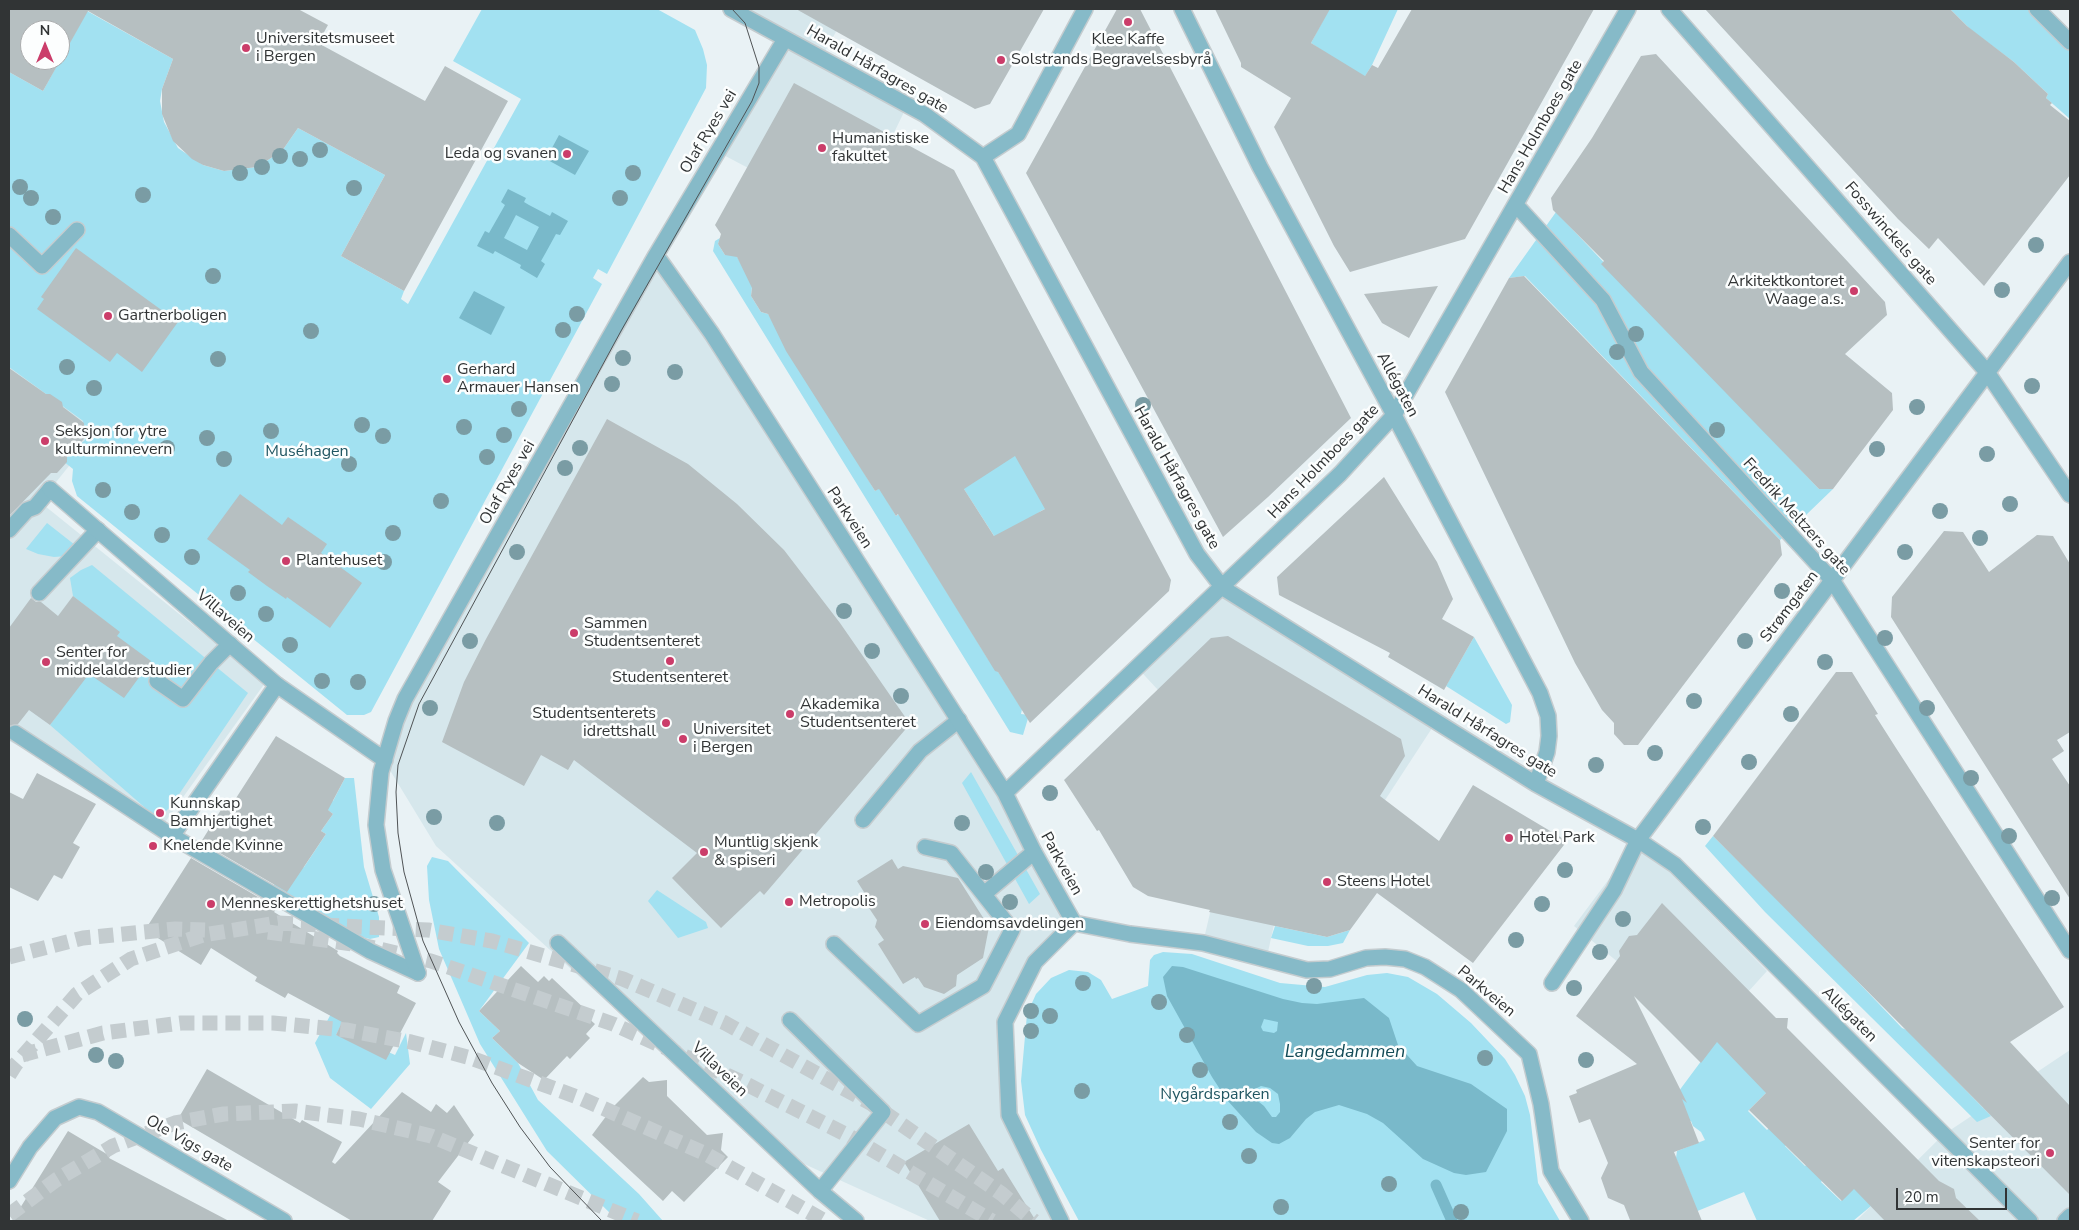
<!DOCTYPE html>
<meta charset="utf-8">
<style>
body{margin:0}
#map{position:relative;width:2079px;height:1230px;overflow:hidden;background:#e9f2f5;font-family:"Nunito Sans",sans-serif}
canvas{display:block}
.frame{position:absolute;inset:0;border:10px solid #313435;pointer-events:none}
.north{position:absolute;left:20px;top:20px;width:50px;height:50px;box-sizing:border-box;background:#fcfefe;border:1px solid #abadae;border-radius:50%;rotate:0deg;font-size:14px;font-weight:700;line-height:20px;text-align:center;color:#313435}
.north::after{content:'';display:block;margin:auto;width:18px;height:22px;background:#cb3d6a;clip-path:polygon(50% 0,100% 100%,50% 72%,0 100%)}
.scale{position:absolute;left:1896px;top:1188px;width:111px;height:22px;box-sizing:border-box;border:2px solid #313435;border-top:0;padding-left:6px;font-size:15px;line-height:18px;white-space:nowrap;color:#313435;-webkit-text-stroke:4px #fcfefe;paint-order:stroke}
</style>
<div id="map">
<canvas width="2079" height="1230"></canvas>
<div class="frame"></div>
<div class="north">N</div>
<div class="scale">20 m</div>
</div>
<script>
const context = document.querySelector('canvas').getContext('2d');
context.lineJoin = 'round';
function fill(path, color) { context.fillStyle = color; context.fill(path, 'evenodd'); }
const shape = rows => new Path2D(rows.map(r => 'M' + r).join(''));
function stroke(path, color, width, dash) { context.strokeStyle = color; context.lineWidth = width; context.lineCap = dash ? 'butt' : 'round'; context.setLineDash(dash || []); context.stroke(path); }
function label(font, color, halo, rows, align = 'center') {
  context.font = font + ' "Nunito Sans",sans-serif'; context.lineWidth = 5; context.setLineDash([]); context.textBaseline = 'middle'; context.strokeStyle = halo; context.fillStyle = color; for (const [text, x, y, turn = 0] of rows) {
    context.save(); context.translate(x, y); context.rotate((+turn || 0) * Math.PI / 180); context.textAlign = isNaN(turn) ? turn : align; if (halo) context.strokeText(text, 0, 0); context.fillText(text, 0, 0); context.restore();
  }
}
fill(shape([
 [731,9,849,9,817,65,904,112,851,222,714,150,785,39],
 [656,255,959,720,1074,923,1035,962,1005,1022,1009,1115,1062,1221,930,1221,802,1163,606,1001,436,846,388,767,405,699],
 [9,366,83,421,85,440,69,466,40,502,265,683,158,832,54,764,9,741],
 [1223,588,1436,722,1359,840,1302,798,1266,961,1203,943,1241,780,1134,664],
 [1638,840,1767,971,1708,1036,1574,926],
 [2070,1050,2070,1221,1856,1221,1943,1135]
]), '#d6e7ec');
fill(shape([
 [482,9,657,9,695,30,703,49,707,65,706,88,607,274,598,269,593,278,602,284,371,712,364,715,347,715,77,496,72,481,73,469,63,461,85,440,83,421,9,367,9,72,43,91,87,11,173,59,162,89,160,101,164,122,178,148,203,165,224,171,257,167,282,151,298,128,385,175,341,256,404,291,401,299,408,304,521,99,453,61],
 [1329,9,1398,9,1372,65,1359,86,1336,60,1311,43],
 [1950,9,2049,9,2070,30,2070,119,2046,98,2048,94,2014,62,1971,30],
 [1556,212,1819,489,1833,489,1780,540,1525,276,1509,278],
 [720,238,718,244,725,255,734,252,755,286,752,287,751,296,761,312,768,314,875,491,880,488,896,516,899,514,988,659,995,667,1022,709,1021,714,1029,715,1023,735,1010,732,713,251,715,241],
 [1014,454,1061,501,1041,511,998,542,962,486],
 [47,523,75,545,67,556,54,557,38,554,26,549],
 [92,565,248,693,171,806,158,819,50,725,119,632,73,596,70,578,81,570],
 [1474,637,1512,705,1510,722,1506,724,1446,686],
 [971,772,1040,894,1029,904,962,783],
 [345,778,354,778,364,867,379,917,379,937,370,939,357,936,273,886,280,877,304,867,326,834,321,831,333,814,325,808,329,802,333,801],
 [1713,836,1817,939,1902,1028,1907,1030,1991,1116,1977,1122,1765,912,1705,846],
 [432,857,448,861,529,943,479,1011,500,1031,492,1038,518,1063,538,1100,639,1194,663,1221,618,1221,547,1151,480,1044,439,949,429,900,427,866],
 [657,890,706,922,708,928,678,938,648,901],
 [1275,926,1327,937,1350,930,1343,943,1328,946,1308,946,1271,938],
 [1163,952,1192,954,1280,983,1325,987,1367,975,1387,973,1408,977,1437,994,1471,1023,1505,1059,1515,1075,1525,1096,1530,1115,1538,1183,1560,1221,1079,1221,1041,1150,1025,1115,1021,1081,1027,1014,1036,994,1051,978,1069,970,1088,972,1101,980,1112,999,1148,986,1150,960,1154,955],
 [337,1003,349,1009,336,1035,384,1050,395,1055,406,1033,410,1064,371,1109,330,1078,315,1043],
 [1722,1033,1769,1090,1748,1111,1767,1130,1773,1124,1793,1139,1785,1146,1805,1166,1814,1159,1830,1172,1821,1182,1841,1201,1861,1181,1871,1206,1853,1221,1757,1221,1744,1192,1695,1212,1691,1195,1676,1158,1677,1151,1705,1140,1701,1132,1693,1126,1691,1121,1687,1122,1673,1099]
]), '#a2e1f1');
fill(shape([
 [559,135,589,151,575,175,546,159],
 [508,189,526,198,524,202,529,205,550,216,552,212,568,221,560,235,556,234,545,254,541,261,545,264,537,278,520,268,521,265,495,251,493,254,477,246,485,231,489,233,505,205,501,202],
 [516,215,539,227,527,250,504,238],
 [474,291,505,307,491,335,459,318],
 [1172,966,1183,967,1283,999,1302,1003,1317,1004,1364,998,1389,1018,1398,1045,1417,1066,1471,1084,1507,1109,1507,1131,1486,1172,1466,1175,1454,1173,1423,1159,1383,1123,1367,1114,1339,1105,1315,1112,1306,1119,1290,1138,1279,1144,1272,1143,1256,1132,1227,1100,1212,1077,1167,996,1163,977],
 [1264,1019,1278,1022,1277,1031,1274,1033,1263,1031,1261,1027],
 [1261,1086,1270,1088,1278,1094,1280,1104,1280,1112,1276,1117,1272,1117,1264,1106,1254,1098,1255,1089]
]), '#79b9ca');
stroke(shape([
 [1436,1185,1452,1221]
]), '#79b9ca', 11);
fill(shape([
 [9,9,298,9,328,25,318,43,425,101,445,66,508,101,404,291,341,256,385,175,298,128,282,151,257,167,224,171,203,165,192,159,173,141,162,114,162,89,173,59,88,11,43,91,9,72],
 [30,30,60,30,60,60,30,60],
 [796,9,1044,9,990,104,975,109],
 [1117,9,1140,9,1351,418,1268,497,1223,537,1026,173],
 [1215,9,1330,9,1311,43,1365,76,1372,65,1378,68,1412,9,1594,9,1465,239,1350,272,1334,246,1274,127,1291,98,1241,67,1241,63],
 [1705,9,1950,9,1967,26,2014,62,2048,94,2046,98,2052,103,2050,105,2070,121,2070,175,1984,286,1938,238,1929,249,1898,219],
 [1656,54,1885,302,1887,315,1845,354,1892,393,1893,410,1833,489,1819,489,1601,264,1604,261,1553,210,1551,198,1592,138,1641,56],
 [794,83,954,170,1171,580,1169,591,1030,723,998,672,995,671,898,514,896,516,879,489,875,491,786,351,768,314,761,312,751,296,752,288,737,257,725,255,718,244,721,234,715,225],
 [1015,456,1045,509,994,536,964,489],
 [76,248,178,322,142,372,117,353,110,362,37,309,44,299,41,297],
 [1524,276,1780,540,1782,555,1638,745,1624,745,1614,734,1614,723,1602,710,1575,663,1445,392,1509,278],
 [1438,286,1409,338,1382,323,1364,294],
 [9,368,46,394,50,394,62,402,63,407,84,423,85,438,67,456,67,462,57,473,51,473,9,516],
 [607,419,688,464,737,504,784,550,840,623,910,724,764,895,760,891,721,928,672,878,697,853,574,760,568,770,541,755,524,786,442,742,464,682,486,639],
 [1384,477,1437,562,1453,599,1442,619,1474,637,1444,690,1388,657,1390,653,1279,595,1277,577],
 [240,494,282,525,288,517,327,544,321,553,362,583,330,628,287,597,286,599,267,586,248,572,250,570,207,539],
 [1944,531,1963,532,1989,572,2037,535,2053,536,2070,564,2070,732,2057,740,2064,751,2052,759,2070,786,2070,899,1891,617,1892,597],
 [73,596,120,632,117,636,151,661,124,698,89,674,50,725,29,710,18,724,9,726,9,628,31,598,36,602,41,602,58,616],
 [1228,636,1401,739,1405,756,1380,796,1439,841,1473,785,1567,841,1473,963,1377,893,1350,930,1327,937,1209,912,1210,910,1148,896,1133,887,1099,830,1097,831,1064,780,1211,638],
 [1836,672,1852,672,1878,714,1875,715,1896,748,2064,1007,2010,1042,2070,1106,2070,1195,1713,836],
 [276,736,345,778,328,810,333,814,321,831,326,834,287,892,201,842,224,805,229,809],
 [37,773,96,804,73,843,80,847,62,879,54,875,38,901,9,887,9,792,23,799],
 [191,858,277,908,274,912,338,951,337,953,340,956,400,986,397,993,416,1003,386,1060,336,1035,342,1022,288,993,285,998,255,981,257,977,211,948,201,965,145,930],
 [892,859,898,869,903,866,958,878,989,927,983,958,957,975,956,986,944,994,924,987,918,978,916,979,915,977,903,984,878,944,884,940,875,927,877,920,865,902,869,900,857,881],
 [1662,903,1776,1018,1788,1018,1787,1028,1939,1181,1954,1189,1956,1198,1980,1221,1885,1221,1854,1189,1842,1201,1749,1110,1766,1093,1717,1042,1701,1063,1634,996,1687,1103,1682,1099,1699,1143,1674,1152,1702,1221,1630,1220,1624,1205,1608,1198,1601,1178,1608,1163,1590,1119,1579,1123,1569,1096,1577,1093,1576,1090,1637,1064,1576,1016,1620,956,1619,951,1629,936,1637,935],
 [521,966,538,982,544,976,549,981,552,978,588,1012,585,1015,595,1024,586,1034,590,1038,570,1059,567,1056,544,1080,518,1063,492,1038,500,1031,479,1011],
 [207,1069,300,1123,302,1120,342,1142,332,1162,335,1164,402,1092,431,1112,436,1104,447,1113,454,1105,474,1135,438,1182,451,1191,432,1221,352,1221,178,1119],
 [643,1077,649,1082,667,1080,667,1096,707,1135,723,1133,721,1150,728,1157,684,1202,672,1191,663,1201,592,1135,613,1107],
 [969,1124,998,1171,1003,1168,1036,1221,940,1221,904,1162],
 [68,1131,110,1156,109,1158,229,1221,12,1221]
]), '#b6bfc1');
stroke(shape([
 [268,932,366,946,431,961,613,1024,744,1083,849,1136,992,1221],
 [9,957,83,938,175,929,205,930],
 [22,1055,103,1033,181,1023,273,1023,346,1030,411,1042,471,1058,580,1098,706,1154,825,1221],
 [9,1075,16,1064,77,994,131,959,203,935,278,923,428,930,492,941,623,979,725,1023,872,1104,1002,1194,1034,1221],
 [9,1215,56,1180,113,1146,175,1123,224,1114,295,1111,359,1119,431,1136,637,1221]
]), '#c4cccf', 15, [15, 8]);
const lane = shape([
 [9,235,42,266,77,230],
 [9,530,27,510,35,507,50,489],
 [39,593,98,530],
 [157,681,183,699,211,663,230,644],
 [15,733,172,836,370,951,418,973],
 [863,820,920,751,959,720],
 [172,836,277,685],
 [984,894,1034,852],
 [834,944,918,1024,983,986,1012,930,951,853,925,847],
 [790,1020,883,1112,820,1191]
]);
const street = shape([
 [731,9,924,114,983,157,1197,554,1223,588,1536,784,1638,840,1675,865,2030,1221],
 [1182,9,1260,167,1394,415,1540,693,1548,716,1549,736,1547,752,1536,784],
 [1669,9,1987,372,2070,495],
 [2037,9,2070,42],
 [983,157,1018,134,1085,9],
 [1517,206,1603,300,1641,372,1832,580,2070,951],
 [656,255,712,334,1005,793,1034,852,1074,923,1130,934,1203,943,1307,970,1330,969,1366,958,1385,957,1405,959,1425,967,1461,990,1529,1054,1541,1104,1551,1171,1581,1221],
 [50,489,277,685,385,760],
 [1005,793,1340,474,1394,415,1628,9],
 [558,943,820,1191,856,1221],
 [418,973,383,870,376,825,381,772,396,721,405,699,656,255,785,39],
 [1552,983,1614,890,1638,840,2070,262],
 [9,1181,30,1147,55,1118,79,1107,98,1112,284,1221],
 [1061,1221,1009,1115,1005,1022,1035,962,1074,923],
 [2065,1221,2070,1216]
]);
stroke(lane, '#c4cccf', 18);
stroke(street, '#c4cccf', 18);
stroke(lane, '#86bac8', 15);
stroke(street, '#86bac8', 15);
stroke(shape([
 [602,1221,550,1167,520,1127,492,1083,459,1022,423,941,404,872,398,833,396,792,398,765,419,704,621,331,752,101,759,83,759,67,745,23,732,9]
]), '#4f5355', 1);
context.fillStyle = '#7a9ca4';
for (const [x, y] of [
 [320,150],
 [280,156],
 [300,159],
 [262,167],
 [240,173],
 [633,173],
 [20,187],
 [354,188],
 [143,195],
 [31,198],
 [620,198],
 [53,217],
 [2036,245],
 [213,276],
 [2002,290],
 [577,314],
 [563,330],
 [311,331],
 [1636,334],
 [1617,352],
 [623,358],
 [218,359],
 [67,367],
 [675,372],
 [612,384],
 [2032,386],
 [94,388],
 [1143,405],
 [1917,407],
 [519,409],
 [362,425],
 [464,427],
 [1717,430],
 [271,431],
 [504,435],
 [383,436],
 [207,438],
 [167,448],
 [580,448],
 [1877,449],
 [1987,454],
 [487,457],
 [224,459],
 [349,464],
 [565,468],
 [103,490],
 [441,501],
 [2010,504],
 [1940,511],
 [132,512],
 [393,533],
 [162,535],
 [1980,538],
 [517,552],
 [1905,552],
 [192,557],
 [384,562],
 [1782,591],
 [238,593],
 [844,611],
 [266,614],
 [1885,638],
 [470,641],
 [1745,641],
 [290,645],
 [872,651],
 [1825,662],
 [322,681],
 [358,682],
 [901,696],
 [1694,701],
 [430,708],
 [1927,708],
 [1791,714],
 [1655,753],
 [1749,762],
 [1596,765],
 [1971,778],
 [1050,793],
 [434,817],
 [497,823],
 [962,823],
 [1703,827],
 [2009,836],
 [1565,870],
 [986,872],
 [2052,898],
 [1010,902],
 [374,904],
 [1542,904],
 [1623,919],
 [1516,940],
 [1600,952],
 [1083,983],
 [1314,986],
 [1574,988],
 [1159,1002],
 [1031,1011],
 [1050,1016],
 [25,1019],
 [1031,1031],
 [1187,1035],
 [96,1055],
 [1485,1058],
 [1586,1060],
 [116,1061],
 [1200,1070],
 [1082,1091],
 [1230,1122],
 [1249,1156],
 [1389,1184],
 [1281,1207],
 [1461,1212]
]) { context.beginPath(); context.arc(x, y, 8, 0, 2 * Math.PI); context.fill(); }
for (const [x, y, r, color] of [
 [1128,22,5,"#cb3d6a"],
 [246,48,5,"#cb3d6a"],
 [1001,60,5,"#cb3d6a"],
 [822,148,5,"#cb3d6a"],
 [567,154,5,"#cb3d6a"],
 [1854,291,5,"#cb3d6a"],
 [108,316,5,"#cb3d6a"],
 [447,379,5,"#cb3d6a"],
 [45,441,5,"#cb3d6a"],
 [286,561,5,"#cb3d6a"],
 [574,633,5,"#cb3d6a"],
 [670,661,5,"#cb3d6a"],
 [46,662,5,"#cb3d6a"],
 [790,714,5,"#cb3d6a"],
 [666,723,5,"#cb3d6a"],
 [683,739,5,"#cb3d6a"],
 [160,813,5,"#cb3d6a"],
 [1509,838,5,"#cb3d6a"],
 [153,846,5,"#cb3d6a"],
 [704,852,5,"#cb3d6a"],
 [1327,882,5,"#cb3d6a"],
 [789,902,5,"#cb3d6a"],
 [211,904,5,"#cb3d6a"],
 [925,924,5,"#cb3d6a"],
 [2050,1153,5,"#cb3d6a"]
]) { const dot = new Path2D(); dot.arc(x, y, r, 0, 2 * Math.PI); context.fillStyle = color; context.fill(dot); stroke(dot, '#fcfefe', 2); }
label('16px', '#313435', '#fcfefe', [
 ["Universitetsmuseet",256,39],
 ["i Bergen",256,57],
 ["Klee Kaffe",1128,40,"center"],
 ["Solstrands Begravelsesbyrå",1011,60],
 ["Humanistiske",832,139],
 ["fakultet",832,157],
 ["Leda og svanen",557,154,"right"],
 ["Arkitektkontoret",1844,282,"right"],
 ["Waage a.s.",1844,300,"right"],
 ["Gartnerboligen",118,316],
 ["Gerhard",457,370],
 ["Armauer Hansen",457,388],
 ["Seksjon for ytre",55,432],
 ["kulturminnevern",55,450],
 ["Plantehuset",296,561],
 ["Sammen",584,624],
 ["Studentsenteret",584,642],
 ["Senter for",56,653],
 ["middelalderstudier",56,671],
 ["Studentsenteret",670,678,"center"],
 ["Akademika",800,705],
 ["Studentsenteret",800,723],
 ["Studentsenterets",656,714,"right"],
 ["idrettshall",656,732,"right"],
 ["Universitet",693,730],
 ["i Bergen",693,748],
 ["Kunnskap",170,804],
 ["Bamhjertighet",170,822],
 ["Hotel Park",1519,838],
 ["Muntlig skjenk",714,843],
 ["& spiseri",714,861],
 ["Knelende Kvinne",163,846],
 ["Steens Hotel",1337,882],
 ["Metropolis",799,902],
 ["Menneskerettighetshuset",221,904],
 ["Eiendomsavdelingen",935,924],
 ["Senter for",2040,1144,"right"],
 ["vitenskapsteori",2040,1162,"right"]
], 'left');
label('16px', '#313435', '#fcfefe', [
 ["Harald Hårfagres gate",877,70,30],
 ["Hans Holmboes gate",1541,127,-60],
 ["Olaf Ryes vei",709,132,-59],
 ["Fosswinckels gate",1890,234,49],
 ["Allégaten",1397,385,62],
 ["Hans Holmboes gate",1324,462,-46],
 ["Harald Hårfagres gate",1176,478,61],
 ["Olaf Ryes vei",508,483,-60],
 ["Fredrik Meltzers gate",1796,517,48],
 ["Parkveien",849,518,57],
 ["Strømgaten",1790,607,-53],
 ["Villaveien",225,617,41],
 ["Harald Hårfagres gate",1487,732,32],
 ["Parkveien",1061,864,61],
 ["Parkveien",1486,992,40],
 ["Allégaten",1849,1015,45],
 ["Villaveien",719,1070,44],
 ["Ole Vigs gate",189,1144,30]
]);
label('16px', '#205662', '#fcfefe', [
 ["Muséhagen",307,452],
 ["Nygårdsparken",1215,1095]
]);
label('italic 18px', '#134b57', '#fcfefe', [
 ["Langedammen",1345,1053]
]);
</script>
